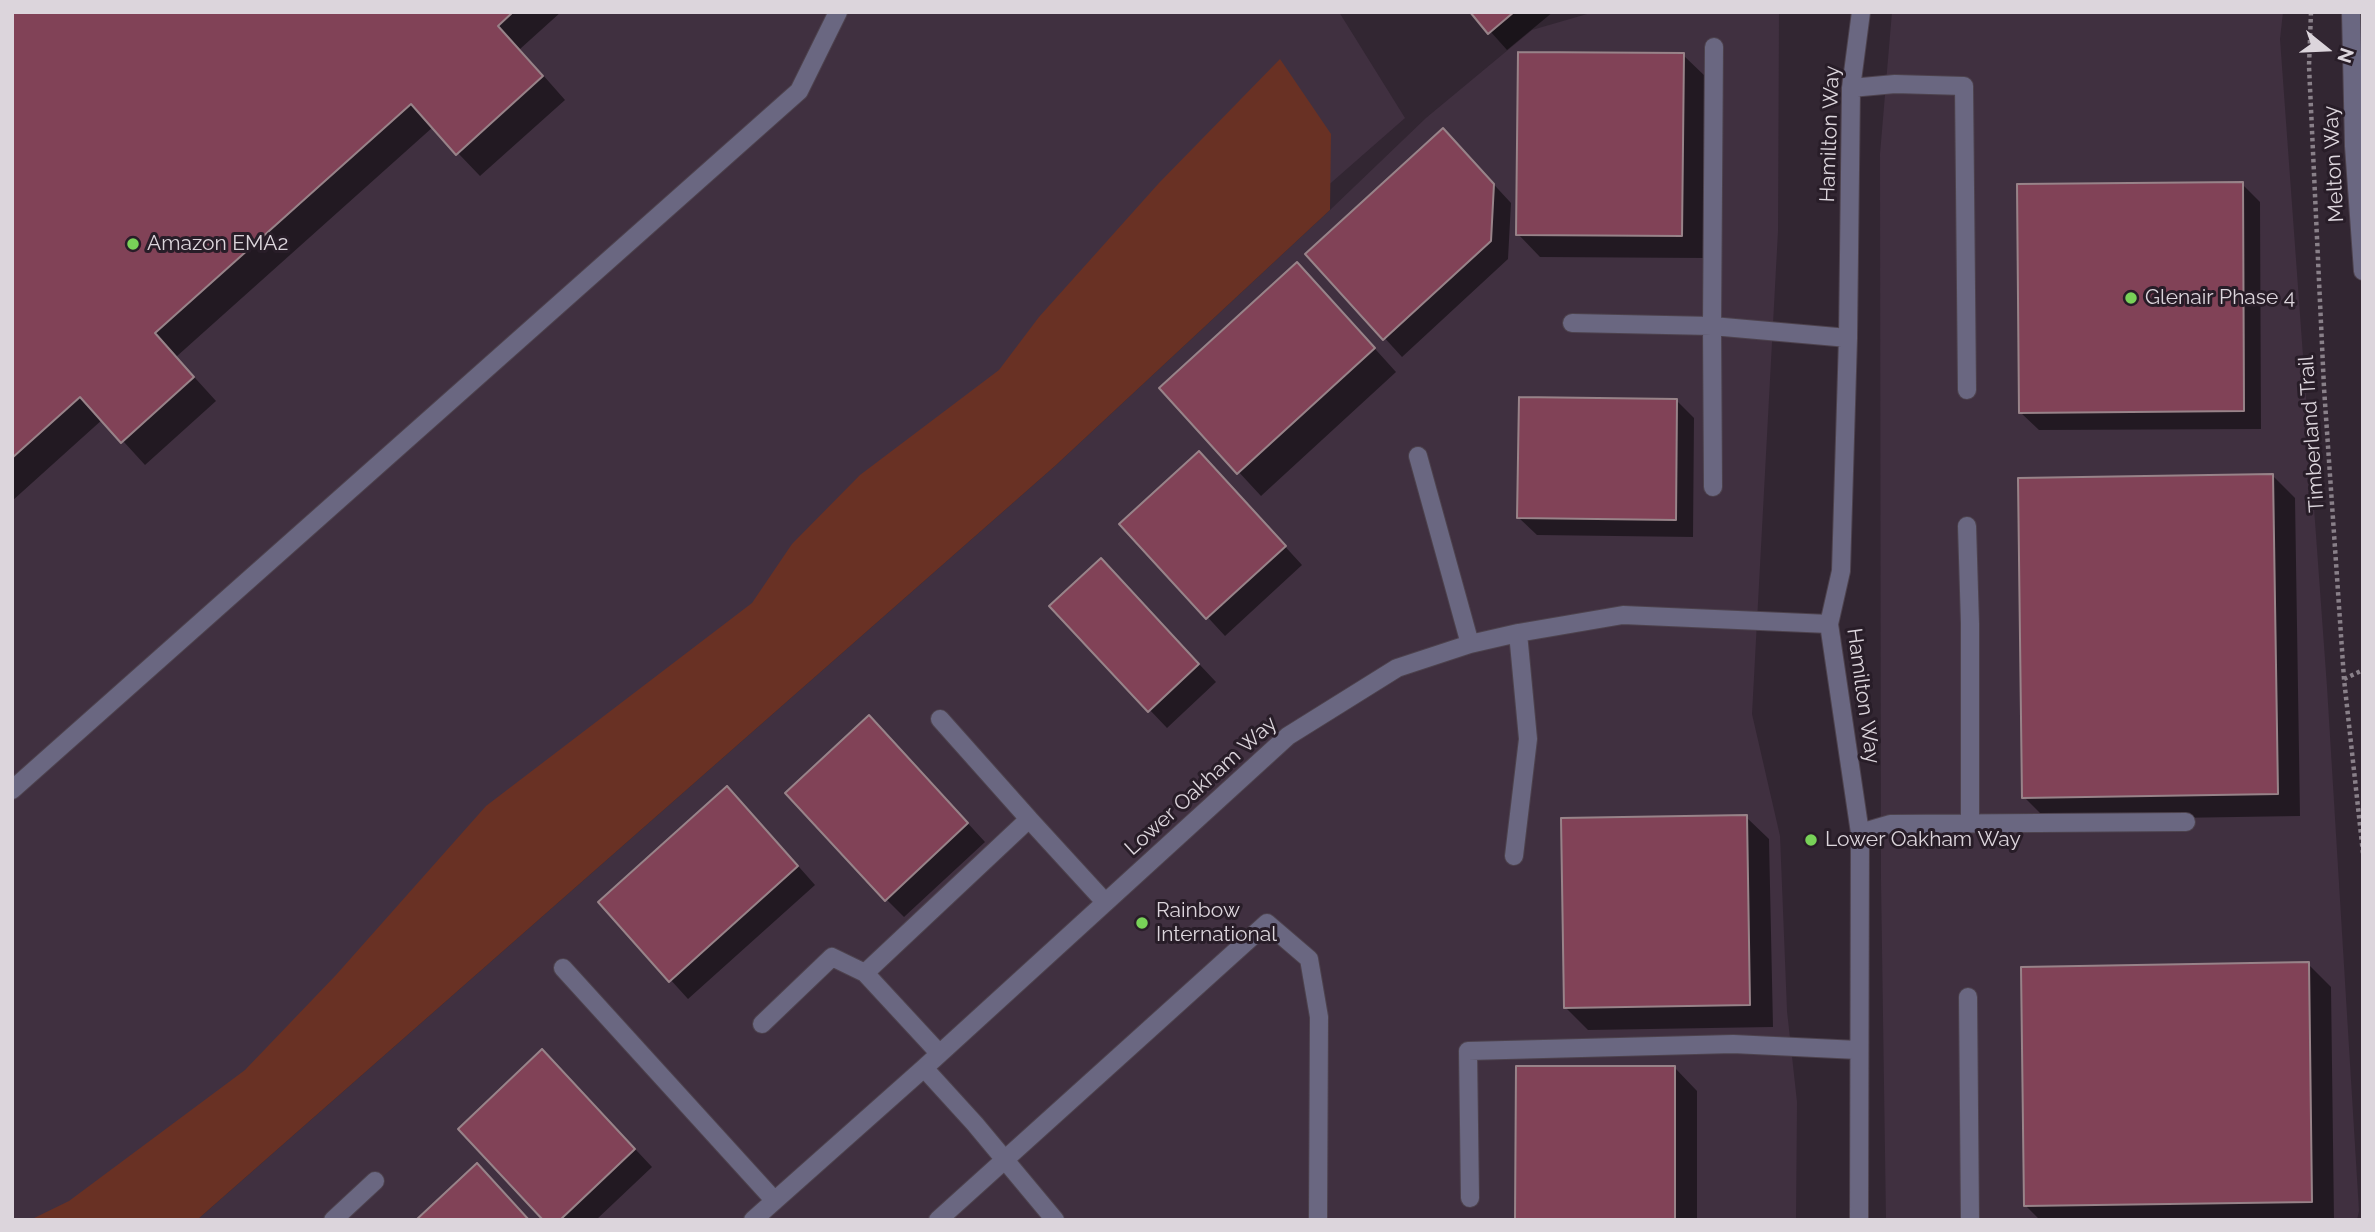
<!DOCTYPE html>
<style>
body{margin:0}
#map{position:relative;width:2375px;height:1232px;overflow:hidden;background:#322632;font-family:Raleway,sans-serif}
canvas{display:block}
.frame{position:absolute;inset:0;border:14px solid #dcd5dc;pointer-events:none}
.north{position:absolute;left:2291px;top:14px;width:70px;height:70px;-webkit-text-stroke:5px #281d28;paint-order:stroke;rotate:108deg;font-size:19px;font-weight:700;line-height:28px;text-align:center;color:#dcd5dc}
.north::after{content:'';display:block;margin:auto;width:24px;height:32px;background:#dcd5dc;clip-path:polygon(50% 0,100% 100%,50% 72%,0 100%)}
</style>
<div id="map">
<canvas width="2375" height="1232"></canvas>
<div class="frame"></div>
<div class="north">N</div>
</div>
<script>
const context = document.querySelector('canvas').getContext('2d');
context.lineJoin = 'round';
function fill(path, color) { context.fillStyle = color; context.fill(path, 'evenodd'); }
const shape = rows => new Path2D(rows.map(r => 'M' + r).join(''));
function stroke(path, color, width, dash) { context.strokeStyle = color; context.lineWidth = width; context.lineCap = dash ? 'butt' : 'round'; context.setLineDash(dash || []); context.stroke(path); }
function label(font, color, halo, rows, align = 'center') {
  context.font = font + ' Raleway,sans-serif'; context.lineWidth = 6; context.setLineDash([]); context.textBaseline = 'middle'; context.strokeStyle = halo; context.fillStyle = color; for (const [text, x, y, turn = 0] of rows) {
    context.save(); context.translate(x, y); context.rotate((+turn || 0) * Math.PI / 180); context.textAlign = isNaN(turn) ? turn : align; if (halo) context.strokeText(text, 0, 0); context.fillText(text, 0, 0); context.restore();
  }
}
fill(shape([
 [12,12,1339,12,1405,118,476,932,157,1220,12,1220],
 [1594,12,1779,12,1778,231,1752,714,1780,836,1787,1011,1797,1102,1796,1220,197,1220,1055,466,1330,210,1426,118,1532,30],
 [1892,12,2283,12,2280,39,2327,687,2359,1211,2357,1220,1886,1220,1881,880,1880,154]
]), '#403040');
fill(shape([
 [1280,59,1331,134,1330,210,1055,466,197,1220,30,1220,69,1201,245,1070,336,975,486,806,752,603,792,544,860,475,999,370,1039,317,1159,183]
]), '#693124');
fill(shape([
 [12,12,561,12,520,49,565,100,480,176,433,127,176,357,216,401,145,465,103,419,12,501],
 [1473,12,1553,12,1507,50],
 [1683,55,1706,77,1704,258,1540,257,1518,234],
 [1460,148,1511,203,1508,259,1402,357,1308,254],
 [2242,184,2260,202,2261,429,2039,430,2021,413],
 [1319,287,1396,372,1261,496,1161,388],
 [1677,401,1694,418,1693,537,1537,535,1519,518],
 [1216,471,1302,565,1225,636,1122,524],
 [2272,475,2295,498,2300,816,2047,820,2024,797],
 [1118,578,1216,682,1167,728,1051,606],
 [887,735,985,842,904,917,886,899],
 [745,806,815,885,688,999,601,903],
 [1746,817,1769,839,1773,1027,1588,1030,1565,1007],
 [2308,964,2331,987,2334,1220,2040,1220,2026,1206],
 [1675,1068,1697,1091,1697,1220,1517,1220],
 [560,1069,652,1167,596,1220,545,1220]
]), '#0007');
const building = shape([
 [12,12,513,12,498,26,543,76,456,155,411,104,155,333,194,377,121,443,80,397,12,458,12,12],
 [1470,12,1514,12,1488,34,1470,12],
 [1518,52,1684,53,1682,236,1516,235,1518,52],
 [1443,128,1494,184,1491,241,1383,340,1305,254,1443,128],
 [2243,182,2244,411,2019,413,2017,184,2243,182],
 [1297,262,1375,348,1237,474,1159,388,1297,262],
 [1519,397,1677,399,1676,520,1517,518,1519,397],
 [1199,451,1286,546,1206,619,1119,524,1199,451],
 [2273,474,2278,794,2022,798,2018,478,2273,474],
 [1101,558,1199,664,1148,712,1049,606,1101,558],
 [869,715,968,823,885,901,785,793,869,715],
 [727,786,798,866,669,982,598,902,727,786],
 [1747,815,1750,1005,1564,1008,1561,818,1747,815],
 [2309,962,2312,1202,2024,1206,2021,967,2309,962],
 [542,1049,635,1149,560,1220,543,1220,458,1129,542,1049],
 [1516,1066,1675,1066,1675,1220,1515,1220,1516,1066],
 [477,1163,529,1220,416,1220,477,1163]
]);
fill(building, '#814257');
stroke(building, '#988389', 2);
const minor = shape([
 [2351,12,2354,146,2363,271],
 [1851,88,1895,84,1964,86,1967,390],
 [1572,323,1712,326,1848,338],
 [1418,456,1470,644],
 [1713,487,1712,326,1714,47],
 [1967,526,1970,624,1970,821],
 [940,719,1029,819],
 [12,790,799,91,838,12],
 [1860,833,1890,824,2186,822],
 [1514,856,1528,739,1518,633],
 [563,968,774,1200],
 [1968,997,1970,1220],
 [762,1024,832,957,865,973],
 [939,1053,865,973,1029,819,1105,902],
 [924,1068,975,1124,1055,1220],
 [1470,1198,1468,1051,1733,1044,1858,1050],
 [333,1220,375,1181],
 [753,1220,924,1068,1288,736,1397,668,1470,644,1518,633,1623,615,1829,624],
 [938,1220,1267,923,1309,959,1319,1017,1318,1220],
 [1859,1220,1860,833,1829,624,1841,571,1848,338,1851,88,1861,12]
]);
stroke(minor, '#4d424d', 20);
stroke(shape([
 [2311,12,2309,66,2324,388,2344,679,2363,853],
 [2344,679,2363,670]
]), '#898089', 4.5, [3.5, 3.5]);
stroke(minor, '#6a6781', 18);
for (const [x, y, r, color] of [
 [133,244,7,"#78d258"],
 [2131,298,7,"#78d258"],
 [1811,840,7,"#78d258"],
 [1142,923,7,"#78d258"]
]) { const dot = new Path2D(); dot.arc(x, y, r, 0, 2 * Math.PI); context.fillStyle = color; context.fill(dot); stroke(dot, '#281d28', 2.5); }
label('21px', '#dcd5dc', '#281d28', [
 ["Hamilton Way",1830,134,-88],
 ["Melton Way",2334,164,-93],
 ["Timberland Trail",2312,434,-94],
 ["Hamilton Way",1863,696,82],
 ["Lower Oakham Way",1201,786,-42]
]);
label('21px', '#dcd5dc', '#281d28', [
 ["Amazon EMA2",147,244],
 ["Glenair Phase 4",2145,298],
 ["Lower Oakham Way",1825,840],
 ["Rainbow",1156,911],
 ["International",1156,935]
], 'left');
</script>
